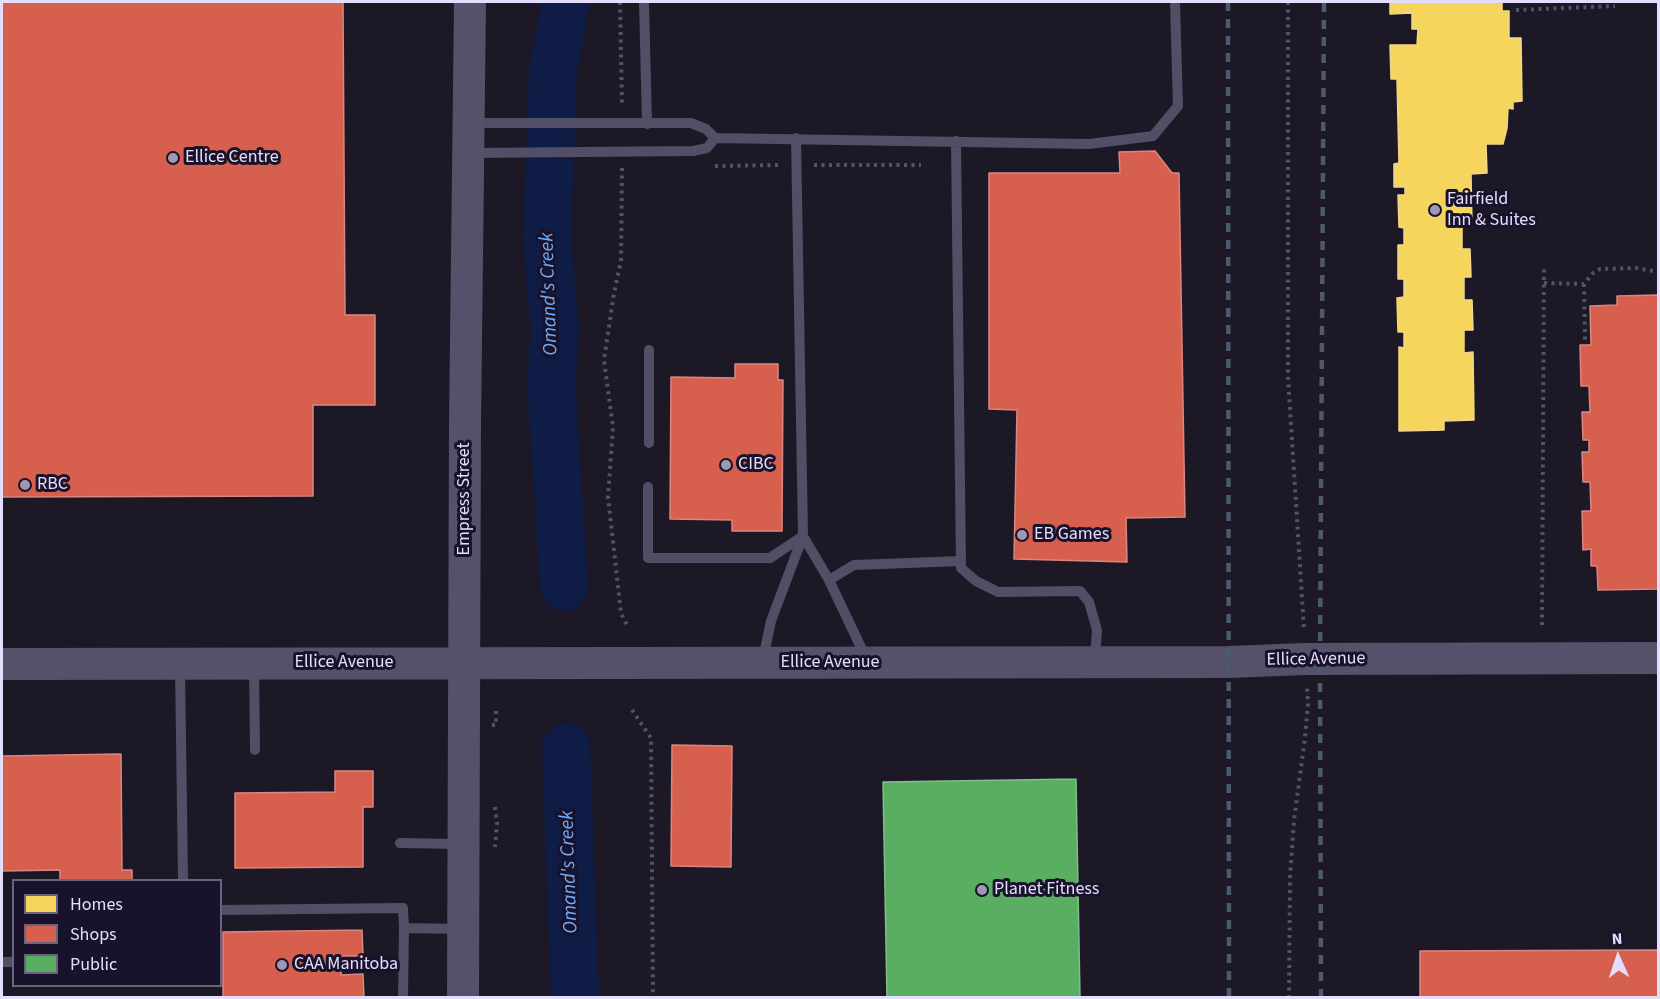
<!DOCTYPE html>
<style>
body{margin:0}
#map{position:relative;width:1660px;height:999px;overflow:hidden;background:#1c1825;font-family:"Source Sans 3",sans-serif}
canvas{display:block}
.frame{position:absolute;inset:0;border:3px solid #e4ddfe;pointer-events:none}
.legend{position:absolute;left:12px;top:879px;width:210px;height:108px;box-sizing:border-box;background:#19122b;border:2px solid #6a637f;margin:0;padding:8px 10px;list-style:none;font-size:18px;color:#e4ddfe}
.legend li{display:flex;align-items:center;gap:12px;height:30px}
.legend b{width:30px;border:2px solid #6a637f}
.north{position:absolute;left:1588px;top:927px;width:60px;height:60px;-webkit-text-stroke:4px #19122b;paint-order:stroke;rotate:357deg;font-size:16px;font-weight:700;line-height:24px;text-align:center;color:#e4ddfe}
.north::after{content:'';display:block;margin:auto;width:21px;height:27px;background:#e4ddfe;clip-path:polygon(50% 0,100% 100%,50% 72%,0 100%)}
</style>
<div id="map">
<canvas width="1660" height="999"></canvas>
<div class="frame"></div>
<ul class="legend">
<li><b style="height:16px;background:#f6d55c"></b>Homes</li>
<li><b style="height:16px;background:#d6604d"></b>Shops</li>
<li><b style="height:16px;background:#5aae61"></b>Public</li>
</ul>
<div class="north">N</div>
</div>
<script>
const context = document.querySelector('canvas').getContext('2d');
context.lineJoin = 'round';
function fill(path, color) { context.fillStyle = color; context.fill(path, 'evenodd'); }
const shape = rows => new Path2D(rows.map(r => 'M' + r).join(''));
function stroke(path, color, width, dash) { context.strokeStyle = color; context.lineWidth = width; context.lineCap = dash ? 'butt' : 'round'; context.setLineDash(dash || []); context.stroke(path); }
function label(font, color, halo, rows, align = 'center') {
  context.font = font + ' "Source Sans 3",sans-serif'; context.lineWidth = 6; context.setLineDash([]); context.textBaseline = 'middle'; context.strokeStyle = halo; context.fillStyle = color; for (const [text, x, y, turn = 0] of rows) {
    context.save(); context.translate(x, y); context.rotate((+turn || 0) * Math.PI / 180); context.textAlign = isNaN(turn) ? turn : align; if (halo) context.strokeText(text, 0, 0); context.fillText(text, 0, 0); context.restore();
  }
}
const homes = shape([
 [1390,2,1502,2,1502,11,1509,11,1509,38,1521,38,1522,101,1513,102,1513,109,1508,108,1507,128,1503,144,1486,144,1487,173,1471,174,1472,224,1462,224,1462,249,1470,249,1471,277,1464,277,1464,300,1472,300,1473,330,1464,330,1464,353,1473,352,1474,420,1444,421,1444,430,1399,431,1399,347,1404,348,1404,332,1398,332,1397,298,1404,297,1404,279,1398,279,1398,245,1404,245,1404,228,1399,227,1398,195,1405,195,1405,187,1394,187,1394,164,1399,163,1397,79,1391,79,1390,45,1417,45,1418,29,1412,29,1412,13,1390,14,1390,2]
]);
fill(homes, '#f6d55c');
stroke(homes, '#f1d78d', 1.5);
const shops = shape([
 [2,2,343,2,345,315,375,315,375,405,313,405,313,496,2,497,2,2],
 [1155,151,1172,173,1179,173,1185,517,1126,518,1127,562,1014,559,1017,410,989,409,989,173,1120,173,1119,152,1155,151],
 [1658,295,1658,589,1598,590,1597,566,1591,566,1591,549,1583,550,1582,511,1591,511,1590,482,1583,482,1582,452,1589,452,1589,440,1583,440,1582,412,1590,412,1589,386,1581,386,1580,345,1591,345,1590,306,1617,305,1617,296,1658,295],
 [735,364,778,364,778,380,783,380,782,531,732,531,732,520,670,519,671,377,735,378,735,364],
 [672,745,732,746,731,867,671,866,672,745],
 [121,754,122,870,132,870,132,880,60,880,60,870,2,871,2,756,121,754],
 [335,771,373,771,373,807,363,807,363,867,235,868,235,793,335,792,335,771],
 [362,930,363,956,341,956,341,975,363,974,364,998,223,998,223,932,362,930],
 [1658,950,1658,998,1420,998,1420,951,1658,950]
]);
fill(shops, '#d6604d');
stroke(shops, '#da8682', 1.5);
const public = shape([
 [1076,779,1080,998,887,998,883,782,1076,779]
]);
fill(public, '#5aae61');
stroke(public, '#83bc90', 1.5);
stroke(shape([
 [564,587,551,382,555,332,547,240,553,69,566,2],
 [566,747,575,998]
]), '#0e1c46', 48);
stroke(shape([
 [620,2,622,106],
 [1288,2,1288,377,1304,630],
 [1516,10,1615,6],
 [814,165,921,165],
 [715,166,779,165],
 [622,168,621,261,614,293,604,360,613,427,608,497,621,613,627,625],
 [1544,283,1584,284,1593,273,1600,269,1636,268,1658,272],
 [1584,284,1585,340],
 [1542,625,1544,265],
 [632,710,651,738,653,998],
 [492,725,496,725,496,711],
 [495,807,497,824,495,847],
 [1289,998,1290,878,1294,820,1305,738,1308,704,1307,686]
]), '#4c5666', 4, [3, 4.5]);
stroke(shape([
 [644,2,647,124],
 [471,123,691,123,706,129,715,138,1089,144,1153,136,1178,106,1175,2],
 [956,141,961,568,976,581,998,592,1080,591,1089,602,1097,630,1095,659],
 [471,153,693,151,707,148,715,138],
 [649,443,649,350],
 [648,487,648,558,770,558,803,536],
 [803,536,829,580,866,658],
 [829,580,854,565,961,561],
 [763,659,771,621,803,536,796,138],
 [180,667,183,880],
 [254,667,255,750],
 [400,843,460,844],
 [220,910,403,908,404,928],
 [2,962,14,962],
 [403,998,404,928,460,929]
]), '#524e65', 10);
stroke(shape([
 [2,664,1229,662,1305,659,1658,658],
 [463,998,465,424,470,2]
]), '#56516b', 32);
stroke(shape([
 [1228,2,1229,998],
 [1321,998,1320,659,1324,2]
]), '#4b5a6e', 4.5, [9, 8]);
for (const [x, y, r, color] of [
 [173,158,6,"#9e98b2"],
 [1435,210,6,"#9e98b2"],
 [726,465,6,"#9e98b2"],
 [25,485,6,"#9e98b2"],
 [1022,535,6,"#9e98b2"],
 [982,890,6,"#9e98b2"],
 [282,965,6,"#9e98b2"]
]) { const dot = new Path2D(); dot.arc(x, y, r, 0, 2 * Math.PI); context.fillStyle = color; context.fill(dot); stroke(dot, '#19122b', 2); }
label('18px', '#e4ddfe', '#19122b', [
 ["Ellice Centre",185,158],
 ["Fairfield",1447,200],
 ["Inn & Suites",1447,221],
 ["CIBC",738,465],
 ["RBC",37,485],
 ["EB Games",1034,535],
 ["Planet Fitness",994,890],
 ["CAA Manitoba",294,965]
], 'left');
label('18px', '#e4ddfe', '#19122b', [
 ["Empress Street",465,499,-90],
 ["Ellice Avenue",1316,660,-1],
 ["Ellice Avenue",344,663],
 ["Ellice Avenue",830,663]
]);
label('italic 20px', '#6fabfa', '#19122b', [
 ["Omand's Creek",550,294,-92],
 ["Omand's Creek",570,872,-92]
]);
</script>
